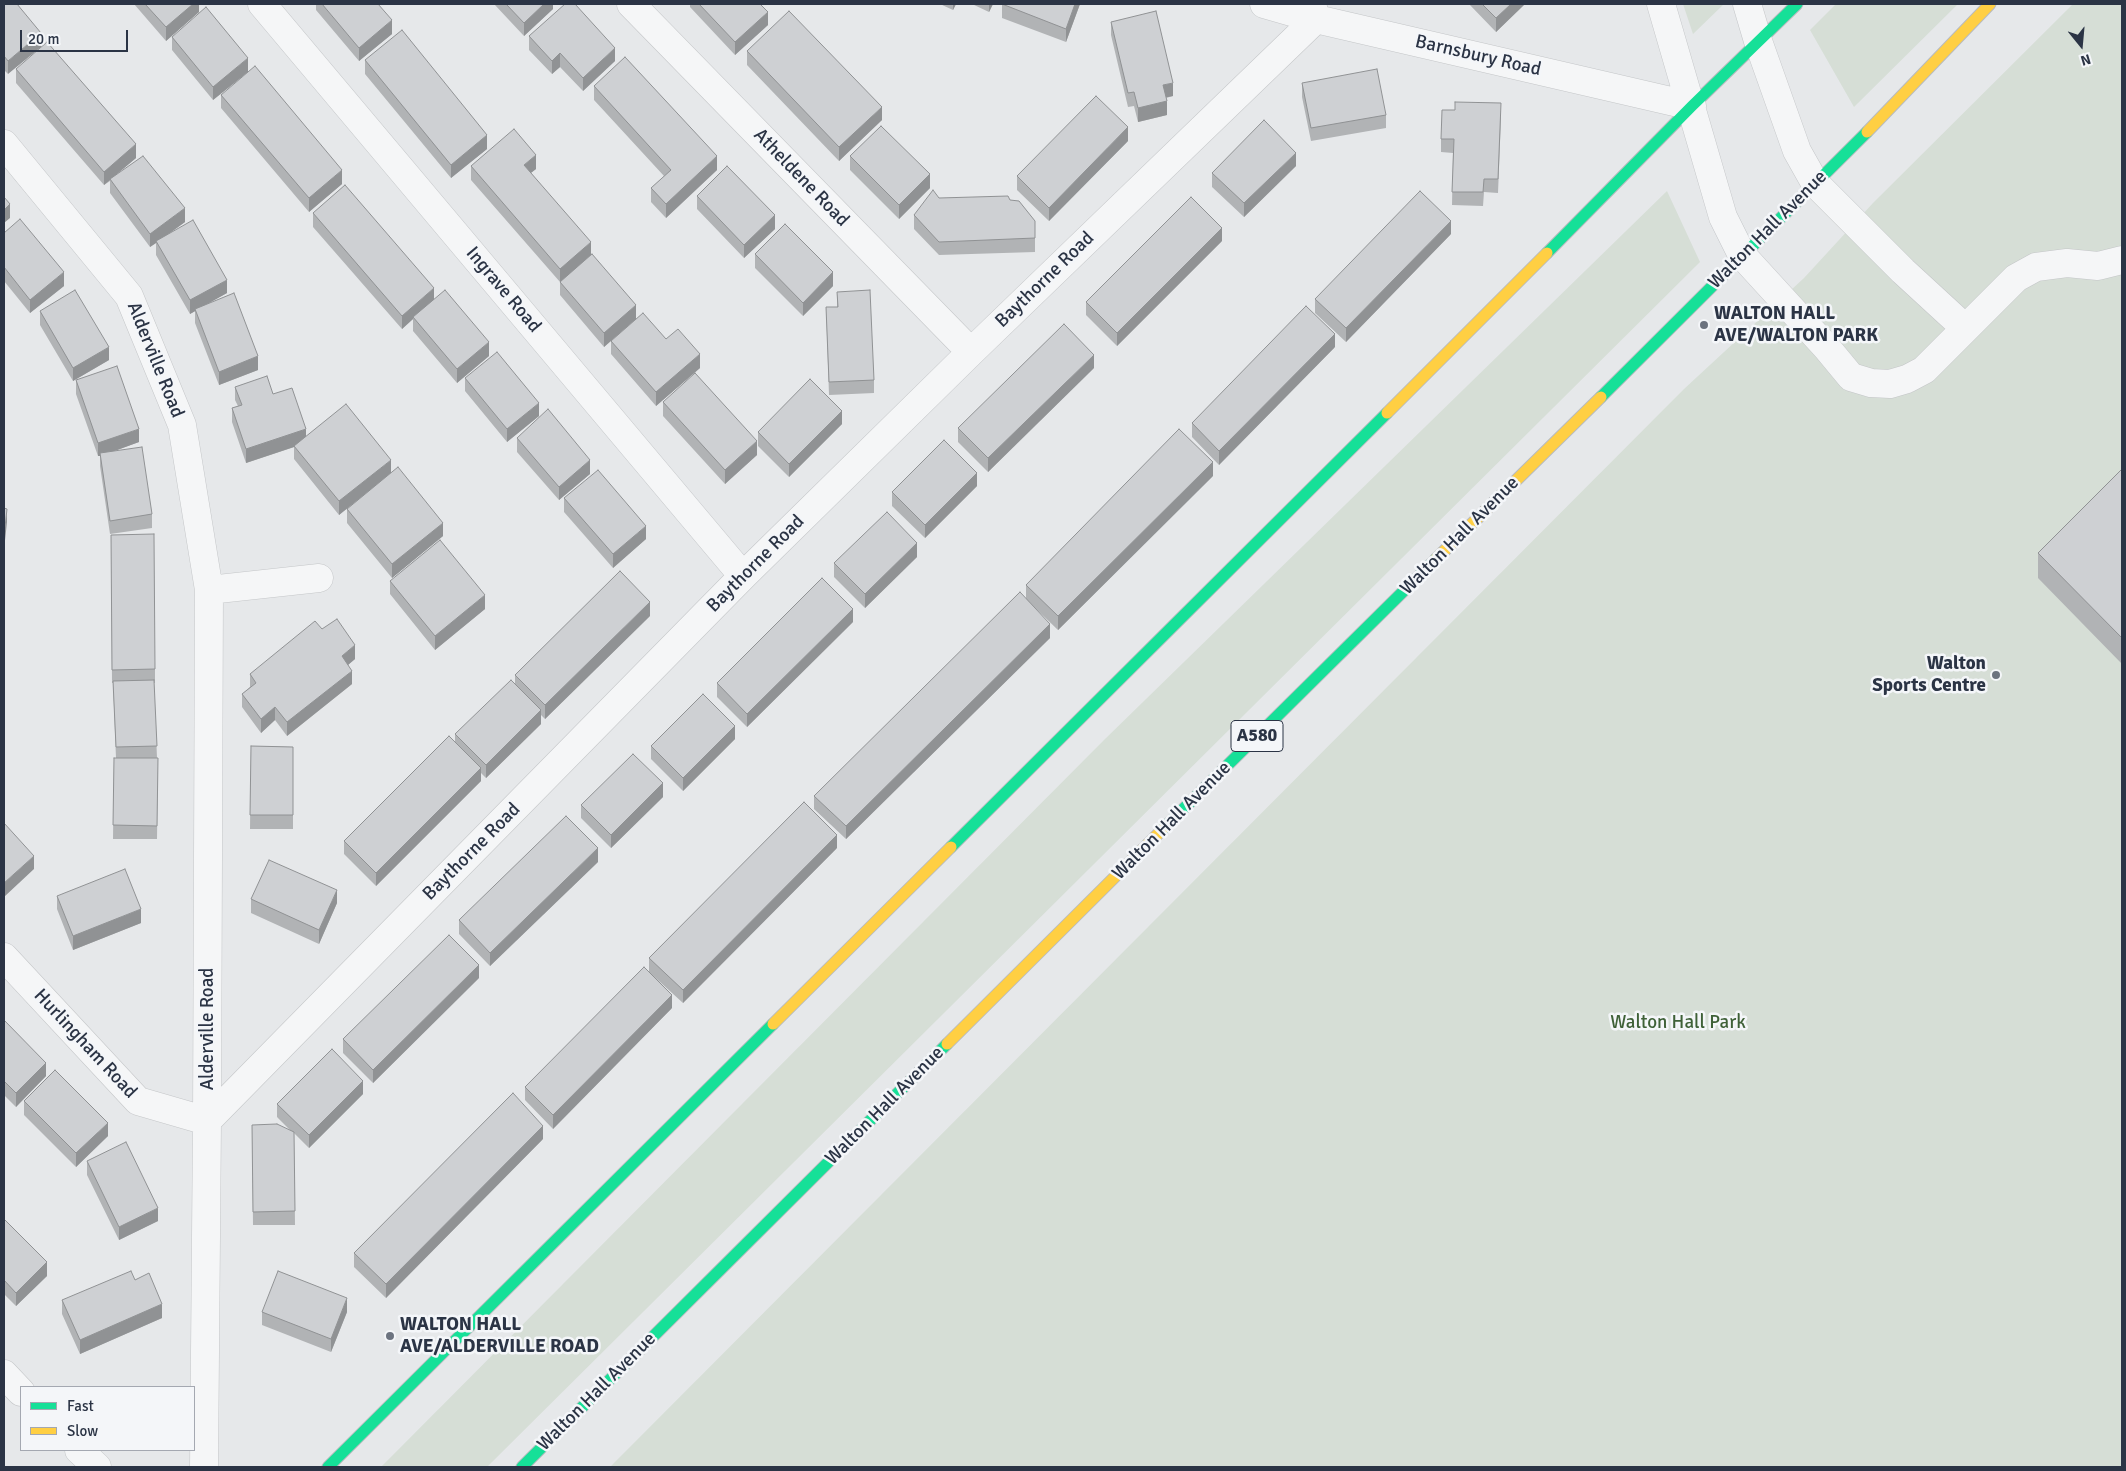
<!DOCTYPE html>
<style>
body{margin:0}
#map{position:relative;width:2126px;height:1471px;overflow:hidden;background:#e6e8ea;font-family:Signika,sans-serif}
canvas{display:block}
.frame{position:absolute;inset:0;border:5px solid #2b3445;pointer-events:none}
.legend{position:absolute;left:20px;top:1386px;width:175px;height:65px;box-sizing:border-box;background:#f4f6f9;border:1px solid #a4a8b1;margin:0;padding:6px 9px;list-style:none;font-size:15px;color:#2b3445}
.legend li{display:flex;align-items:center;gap:10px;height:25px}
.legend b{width:25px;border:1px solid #a4a8b1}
.north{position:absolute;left:2056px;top:20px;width:50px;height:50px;-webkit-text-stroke:4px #f4f6f9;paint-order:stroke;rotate:163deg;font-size:14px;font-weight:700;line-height:20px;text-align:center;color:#2b3445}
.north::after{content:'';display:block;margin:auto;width:18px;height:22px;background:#2b3445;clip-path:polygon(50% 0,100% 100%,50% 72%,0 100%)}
.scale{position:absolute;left:20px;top:30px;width:108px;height:22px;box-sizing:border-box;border:2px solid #2b3445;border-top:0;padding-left:6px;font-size:15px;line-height:18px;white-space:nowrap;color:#2b3445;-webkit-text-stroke:4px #f4f6f9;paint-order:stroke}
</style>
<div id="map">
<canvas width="2126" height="1471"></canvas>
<div class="frame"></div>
<ul class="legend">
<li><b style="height:6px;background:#16e098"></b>Fast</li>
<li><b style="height:6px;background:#ffcf43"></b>Slow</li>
</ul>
<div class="north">N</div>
<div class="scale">20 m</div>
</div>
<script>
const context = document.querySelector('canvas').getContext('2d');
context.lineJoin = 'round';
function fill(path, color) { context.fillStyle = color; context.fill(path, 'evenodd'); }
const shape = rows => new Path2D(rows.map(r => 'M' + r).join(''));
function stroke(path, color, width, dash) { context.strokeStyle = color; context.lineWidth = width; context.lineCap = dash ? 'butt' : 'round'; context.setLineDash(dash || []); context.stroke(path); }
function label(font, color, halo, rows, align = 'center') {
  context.font = font + ' Signika,sans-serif'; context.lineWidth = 5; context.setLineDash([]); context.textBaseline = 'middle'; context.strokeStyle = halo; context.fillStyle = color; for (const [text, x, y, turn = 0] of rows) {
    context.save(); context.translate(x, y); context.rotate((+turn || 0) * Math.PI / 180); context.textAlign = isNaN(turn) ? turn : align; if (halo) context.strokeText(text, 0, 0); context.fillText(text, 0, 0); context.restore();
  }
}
fill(shape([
 [1683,4,1723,4,1723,5,1693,34],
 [1836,4,1958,4,1854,107,1810,30],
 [2073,4,2122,4,2122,1467,610,1467,1684,389,1804,278,1873,203],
 [1667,191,1700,262,487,1467,381,1467,1104,740]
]), '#d6ded6');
const street = shape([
 [262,4,743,576],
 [631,4,971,352],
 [1264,4,1316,19,1692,106],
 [1661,4,1723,217,1742,255,1827,348,1851,377,1871,383,1890,384,1907,379,1924,370,2016,278,2036,267,2067,263,2098,266,2122,260],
 [1747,4,1758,41,1797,151,1815,183,1903,271,1965,328],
 [4,144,129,296,182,425,209,590,207,1121,204,1467],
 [209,590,319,578],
 [4,957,138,1101,207,1121,743,576,971,352,1316,19,1312,4],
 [4,1374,21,1392],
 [79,1450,97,1467]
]);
const fast = shape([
 [1547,253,1692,106,1797,4],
 [1601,397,1867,132],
 [1163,829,1436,559],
 [951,847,1387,413],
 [328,1467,773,1024],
 [522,1467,947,1044]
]);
const slow = shape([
 [1867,132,1990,4],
 [1387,413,1547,253],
 [1436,559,1601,397],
 [773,1024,951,847],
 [947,1044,1163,829]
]);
stroke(street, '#c4c6c8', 29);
stroke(fast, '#b8bbbf', 13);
stroke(slow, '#b8bbbf', 13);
stroke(street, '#f5f6f7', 28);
stroke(fast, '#16e098', 11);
stroke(slow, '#ffcf43', 11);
fill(shape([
 [4,4,17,4,8,74,4,70],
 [134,4,199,4,199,12,166,41],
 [316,4,378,4,392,34,359,61,316,10],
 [494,4,553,4,553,9,524,36],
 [690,4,760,4,768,25,735,55,690,7],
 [940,4,956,4,953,10],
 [972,4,993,4,989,12],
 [1002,4,1080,4,1066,42,1002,18],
 [1469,4,1525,4,1496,32],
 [1111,22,1173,96,1166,98,1167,115,1138,122,1134,106,1128,107,1111,35],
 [529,36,615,61,583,91,560,67,552,74,529,50],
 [172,37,248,72,213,100,172,50],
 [747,51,882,120,839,161,747,65],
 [365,60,487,149,451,178,365,74],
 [16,69,136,158,117,174,185,222,166,236,227,293,206,304,258,370,219,385,195,323,195,311,190,314,156,255,156,243,150,247,110,193,110,181,104,185,16,83],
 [1302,83,1386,115,1386,128,1311,141,1302,97],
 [594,86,717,170,666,218,651,202,651,188,664,176,594,100],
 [221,95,342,184,309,212,221,108],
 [1501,117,1498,193,1484,192,1483,206,1452,205,1453,153,1441,152,1441,139],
 [1128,141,1049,221,1017,190,1017,176],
 [850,156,930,188,899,219,850,170],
 [471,166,536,169,531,173,591,254,636,319,604,347,560,295,560,282,471,180],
 [1296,166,1244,217,1212,187,1212,173],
 [697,196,775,229,744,258,697,209],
 [939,198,1035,221,1035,252,939,255,914,229,914,215],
 [313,213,489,356,457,383,413,331,413,319,402,329,313,227],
 [4,233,64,286,30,313,4,281],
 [1451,234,1346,342,1315,313,1315,299],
 [1222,241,1117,346,1086,315,1086,302],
 [755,254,833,286,803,316,755,268],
 [837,292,874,380,874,393,829,395,826,307,837,307],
 [40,311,109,360,73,381,40,325],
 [666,339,700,368,656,406,611,354,611,341],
 [1335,347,1219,465,1192,437,1192,423],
 [1094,368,988,472,958,442,958,428],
 [465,378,539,416,507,442,465,391],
 [76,380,139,442,114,451,152,514,152,528,110,534,100,466,100,456,98,456,76,394],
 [235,387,273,394,306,436,391,473,443,536,392,578,347,523,347,509,360,498,339,515,294,459,294,447,246,463,232,422,232,408,238,406,235,400],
 [663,402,757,455,725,484,663,416],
 [842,424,789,477,758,446,758,432],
 [517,438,590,474,559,500,517,452],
 [2122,469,2122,664,2038,578,2038,553],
 [1213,476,1058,630,1029,602,1050,638,846,839,814,809,814,796,1026,598,1026,585],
 [977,486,925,538,892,506,892,492],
 [564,498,646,539,613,568,564,512],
 [111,535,155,669,155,683,154,683,157,758,158,758,157,839,113,839,114,758,116,758,113,683,112,683],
 [917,557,865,608,834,577,834,563],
 [390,581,485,609,435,650,390,594],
 [650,616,545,719,541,715,541,724,486,778,481,773,481,781,376,886,344,854,344,841,455,742,455,734,515,683,515,675],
 [853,622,747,727,717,697,717,683],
 [322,629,355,659,348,665,352,684,287,736,275,720,261,733,242,707,242,694,250,687,250,674],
 [735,739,683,791,651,759,651,746],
 [251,746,293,747,293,829,250,829],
 [663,797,611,848,581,818,581,805],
 [837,848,683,1003,649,972,649,958],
 [598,862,490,966,459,934,459,920],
 [57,896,141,923,73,950,57,909],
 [251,899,337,903,319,944,251,913],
 [479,978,373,1083,343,1053,343,1039],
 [672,1008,553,1129,525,1100,525,1087],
 [4,1020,46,1076,16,1107,4,1095],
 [363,1094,309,1148,294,1133,295,1225,253,1225,252,1125,292,1132,277,1117,277,1104],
 [24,1101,108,1136,76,1167,24,1115],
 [543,1139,386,1298,354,1267,354,1253],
 [87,1161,158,1221,119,1240,87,1175],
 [4,1219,47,1276,16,1306,4,1294],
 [135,1280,162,1318,80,1354,62,1314,62,1300],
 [262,1312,347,1312,331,1352,262,1325]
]), '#b1b3b5');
fill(shape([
 [193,4,199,4,199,12,166,41,166,27],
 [544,4,553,4,553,9,524,36,524,23],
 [953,4,956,4,953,10],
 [989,4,993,4,989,12],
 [1075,4,1080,4,1066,42,1066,29],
 [1511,4,1525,4,1496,32,1496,18],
 [768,12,768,25,735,55,735,42],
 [392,20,392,34,359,61,359,48],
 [41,33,41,47,8,74,8,61],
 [615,48,615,61,583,91,583,78],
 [560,53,560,67,552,74,552,61],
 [248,58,248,72,213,100,213,87],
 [1173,83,1173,96,1163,98,1163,85],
 [1167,101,1167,115,1138,122,1138,108],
 [882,107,882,120,839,161,839,147],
 [1128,127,1128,141,1049,221,1049,208],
 [487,135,487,149,451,178,451,165],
 [136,144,136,158,104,185,104,172],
 [1296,153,1296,166,1244,217,1244,203],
 [536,155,536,169,524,178,524,165],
 [717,156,717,170,666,218,666,204],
 [342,170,342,184,309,212,309,198],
 [930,174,930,188,899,219,899,205],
 [10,204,10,218,4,223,4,210],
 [185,208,185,222,156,243,156,241,156,243,150,247,150,234],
 [775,215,775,229,744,258,744,245],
 [1451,221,1451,234,1346,342,1346,328],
 [1222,228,1222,241,1117,346,1117,333],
 [591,242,591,255,560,282,560,269],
 [64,272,64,286,30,313,30,300],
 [833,272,833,286,803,316,803,303],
 [227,280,227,293,190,314,190,300],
 [434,288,434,301,413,317,413,319,402,329,402,316],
 [636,305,636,319,604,347,604,333],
 [1335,334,1335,347,1219,465,1219,451],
 [489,342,489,356,457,383,457,369],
 [109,347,109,360,73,381,73,368],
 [700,354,700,368,656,406,656,392],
 [1094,355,1094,368,988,472,988,458],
 [258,356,258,370,219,385,219,372],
 [539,403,539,416,507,442,507,429],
 [842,411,842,424,789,477,789,464],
 [139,429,139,442,101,456,100,453,100,456,98,456,98,443],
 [306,429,306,443,246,463,246,449],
 [757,441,757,455,725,484,725,470],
 [391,460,391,473,339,515,339,501],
 [590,460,590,474,559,500,559,487],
 [1213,462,1213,476,1058,630,1058,616],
 [977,473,977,486,925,538,925,525],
 [7,509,7,522,4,550,4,536],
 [443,523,443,536,392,578,392,564],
 [646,526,646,539,613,568,613,554],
 [917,543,917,557,865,608,865,594],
 [485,595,485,609,435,650,435,636],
 [650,602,650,616,545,719,545,705],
 [853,609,853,622,747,727,747,714],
 [1050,624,1050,638,846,839,846,826],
 [355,645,355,659,342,670,342,656],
 [352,671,352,684,287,736,287,722],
 [275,707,275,720,261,733,261,719],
 [541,710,541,724,486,778,486,765],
 [735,726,735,739,683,791,683,778],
 [481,768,481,781,376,886,376,873],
 [663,783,663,797,611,848,611,835],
 [837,835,837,848,683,1003,683,990],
 [598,848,598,862,490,966,490,953],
 [34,856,34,869,4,897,4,883],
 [337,890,337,903,319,944,319,930],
 [141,909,141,923,73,950,73,936],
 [479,965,479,978,373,1083,373,1070],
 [672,995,672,1008,553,1129,553,1115],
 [46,1063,46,1076,16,1107,16,1093],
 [363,1081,363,1094,309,1148,309,1135],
 [108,1123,108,1136,76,1167,76,1153],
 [543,1126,543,1139,386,1298,386,1284],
 [158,1208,158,1221,119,1240,119,1227],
 [47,1262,47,1276,16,1306,16,1293],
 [347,1298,347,1312,331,1352,331,1339],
 [162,1304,162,1318,80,1354,80,1340]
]), '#909294');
const building = shape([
 [4,4,17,4,41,33,8,61,4,56,4,4],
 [145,4,193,4,166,27,145,4],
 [322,4,378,4,392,20,359,48,322,4],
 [506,4,544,4,524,23,506,4],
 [565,4,575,4,615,48,583,78,560,53,552,61,529,36,565,4],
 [699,4,760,4,768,12,735,42,699,4],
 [1002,4,1075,4,1066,29,1002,4],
 [1482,4,1511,4,1496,18,1482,4],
 [206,7,248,58,213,87,172,37,206,7],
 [789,11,882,107,839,147,747,51,789,11],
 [1156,11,1173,83,1163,85,1167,101,1138,108,1134,92,1128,93,1111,22,1156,11],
 [402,30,487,135,451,165,365,60,402,30],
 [47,42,136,144,104,172,16,69,47,42],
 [625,57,717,156,666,204,651,188,671,170,594,86,625,57],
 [255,66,342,170,309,198,221,95,255,66],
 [1377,69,1386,115,1311,128,1302,83,1377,69],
 [1096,96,1128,127,1049,208,1017,176,1096,96],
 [1455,102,1501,103,1498,179,1484,179,1483,192,1452,192,1454,139,1441,139,1442,110,1455,110,1455,102],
 [1264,120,1296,153,1244,203,1212,173,1264,120],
 [881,126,930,174,899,205,850,156,881,126],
 [514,129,536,155,524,165,591,242,560,269,471,166,514,129],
 [143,156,185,208,150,234,110,179,143,156],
 [727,166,775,215,744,245,697,196,727,166],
 [345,185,434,288,402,316,313,213,345,185],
 [933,190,939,198,1008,196,1010,200,1019,201,1035,221,1035,238,939,242,914,215,933,190],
 [1420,191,1451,221,1346,328,1315,299,1420,191],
 [4,197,10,204,4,210,4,197],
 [1191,197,1222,228,1117,333,1086,302,1191,197],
 [20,219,64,272,30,300,4,267,4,233,20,219],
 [193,220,227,280,190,300,156,241,193,220],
 [785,224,833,272,803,303,755,254,785,224],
 [592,254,636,305,604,333,560,282,592,254],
 [75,290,109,347,73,368,40,311,75,290],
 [445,290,489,342,457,369,413,317,445,290],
 [870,290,874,380,829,382,826,307,838,307,837,292,870,290],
 [234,293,258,356,219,372,195,309,234,293],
 [1306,306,1335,334,1219,451,1192,423,1306,306],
 [643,313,666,339,678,329,700,354,656,392,611,341,643,313],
 [1064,324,1094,355,988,458,958,428,1064,324],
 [497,352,539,403,507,429,465,378,497,352],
 [117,366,139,429,98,443,76,380,117,366],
 [695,373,757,441,725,470,663,402,695,373],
 [267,376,273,394,292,388,306,429,246,449,232,408,242,405,235,387,267,376],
 [810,379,842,411,789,464,758,432,810,379],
 [346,404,391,460,339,501,294,446,346,404],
 [548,409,590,460,559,487,517,438,548,409],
 [1179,429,1213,462,1058,616,1026,585,1179,429],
 [944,440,977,473,925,525,892,492,944,440],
 [142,447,152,514,110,521,100,453,142,447],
 [398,467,443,523,392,564,347,509,398,467],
 [2122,469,2122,638,2038,553,2122,469],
 [598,470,646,526,613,554,564,498,598,470],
 [4,508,7,509,4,536,4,508],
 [887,512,917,543,865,594,834,563,887,512],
 [154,534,155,669,112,670,111,535,154,534],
 [440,540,485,595,435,636,390,581,440,540],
 [620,571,650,602,545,705,515,675,620,571],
 [822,578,853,609,747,714,717,683,822,578],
 [1020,592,1050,624,846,826,814,796,1020,592],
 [337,619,355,645,342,656,352,671,287,722,275,707,261,719,242,694,256,683,250,674,315,621,322,629,337,619],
 [154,680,157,746,116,747,113,681,154,680],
 [511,680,541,710,486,765,455,734,511,680],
 [703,694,735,726,683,778,651,746,703,694],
 [449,736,481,768,376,873,344,841,449,736],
 [251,746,293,747,293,815,250,815,251,746],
 [633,754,663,783,611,835,581,805,633,754],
 [114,758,158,758,157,826,113,825,114,758],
 [804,802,837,835,683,990,649,958,804,802],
 [566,816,598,848,490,953,459,920,566,816],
 [4,823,34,856,4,883,4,823],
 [269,860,337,890,319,930,251,899,269,860],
 [125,869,141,909,73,936,57,896,125,869],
 [449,935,479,965,373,1070,343,1039,449,935],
 [644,967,672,995,553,1115,525,1087,644,967],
 [4,1020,46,1063,16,1093,4,1081,4,1020],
 [332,1049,363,1081,309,1135,277,1104,332,1049],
 [55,1070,108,1123,76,1153,24,1101,55,1070],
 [513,1093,543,1126,386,1284,354,1253,513,1093],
 [277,1124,294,1132,295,1211,253,1212,252,1125,277,1124],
 [126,1142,158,1208,119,1227,87,1161,126,1142],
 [4,1219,47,1262,16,1293,4,1280,4,1219],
 [131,1271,135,1280,149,1273,162,1304,80,1340,62,1300,131,1271],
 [278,1271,347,1298,331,1339,262,1312,278,1271]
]);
fill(building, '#ced0d3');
stroke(building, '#909294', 1);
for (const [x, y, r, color] of [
 [1704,325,5,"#6c737f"],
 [1996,675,5,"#6c737f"],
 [390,1336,5,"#6c737f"]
]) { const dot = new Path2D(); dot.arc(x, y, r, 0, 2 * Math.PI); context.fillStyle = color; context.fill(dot); stroke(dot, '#f4f6f9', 2); }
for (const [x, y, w] of [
 [1257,736,52]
]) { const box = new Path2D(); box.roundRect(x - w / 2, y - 15.5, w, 31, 4); context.fillStyle = '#f4f6f9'; context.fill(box); stroke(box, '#2b3445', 1); }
label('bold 18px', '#2b3445', null, [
 ["A580",1257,736]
]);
label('19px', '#2b3445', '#f4f6f9', [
 ["Barnsbury Road",1478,56,13],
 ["Atheldene Road",801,178,46],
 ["Walton Hall Avenue",1768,230,-45],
 ["Baythorne Road",1045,280,-44],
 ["Ingrave Road",503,290,50],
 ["Alderville Road",155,360,68],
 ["Walton Hall Avenue",1460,536,-45],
 ["Baythorne Road",756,564,-45],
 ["Walton Hall Avenue",1172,821,-45],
 ["Baythorne Road",472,852,-45],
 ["Alderville Road",208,1029,-90],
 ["Hurlingham Road",85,1044,47],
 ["Walton Hall Avenue",885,1106,-45],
 ["Walton Hall Avenue",597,1392,-45]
]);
label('bold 19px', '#2b3445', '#f4f6f9', [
 ["WALTON HALL",1714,314],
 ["AVE/WALTON PARK",1714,336],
 ["Walton",1986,664,"right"],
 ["Sports Centre",1986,686,"right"],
 ["WALTON HALL",400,1325],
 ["AVE/ALDERVILLE ROAD",400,1347]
], 'left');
label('19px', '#3f6138', '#f4f6f9', [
 ["Walton Hall Park",1678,1023]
]);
</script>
